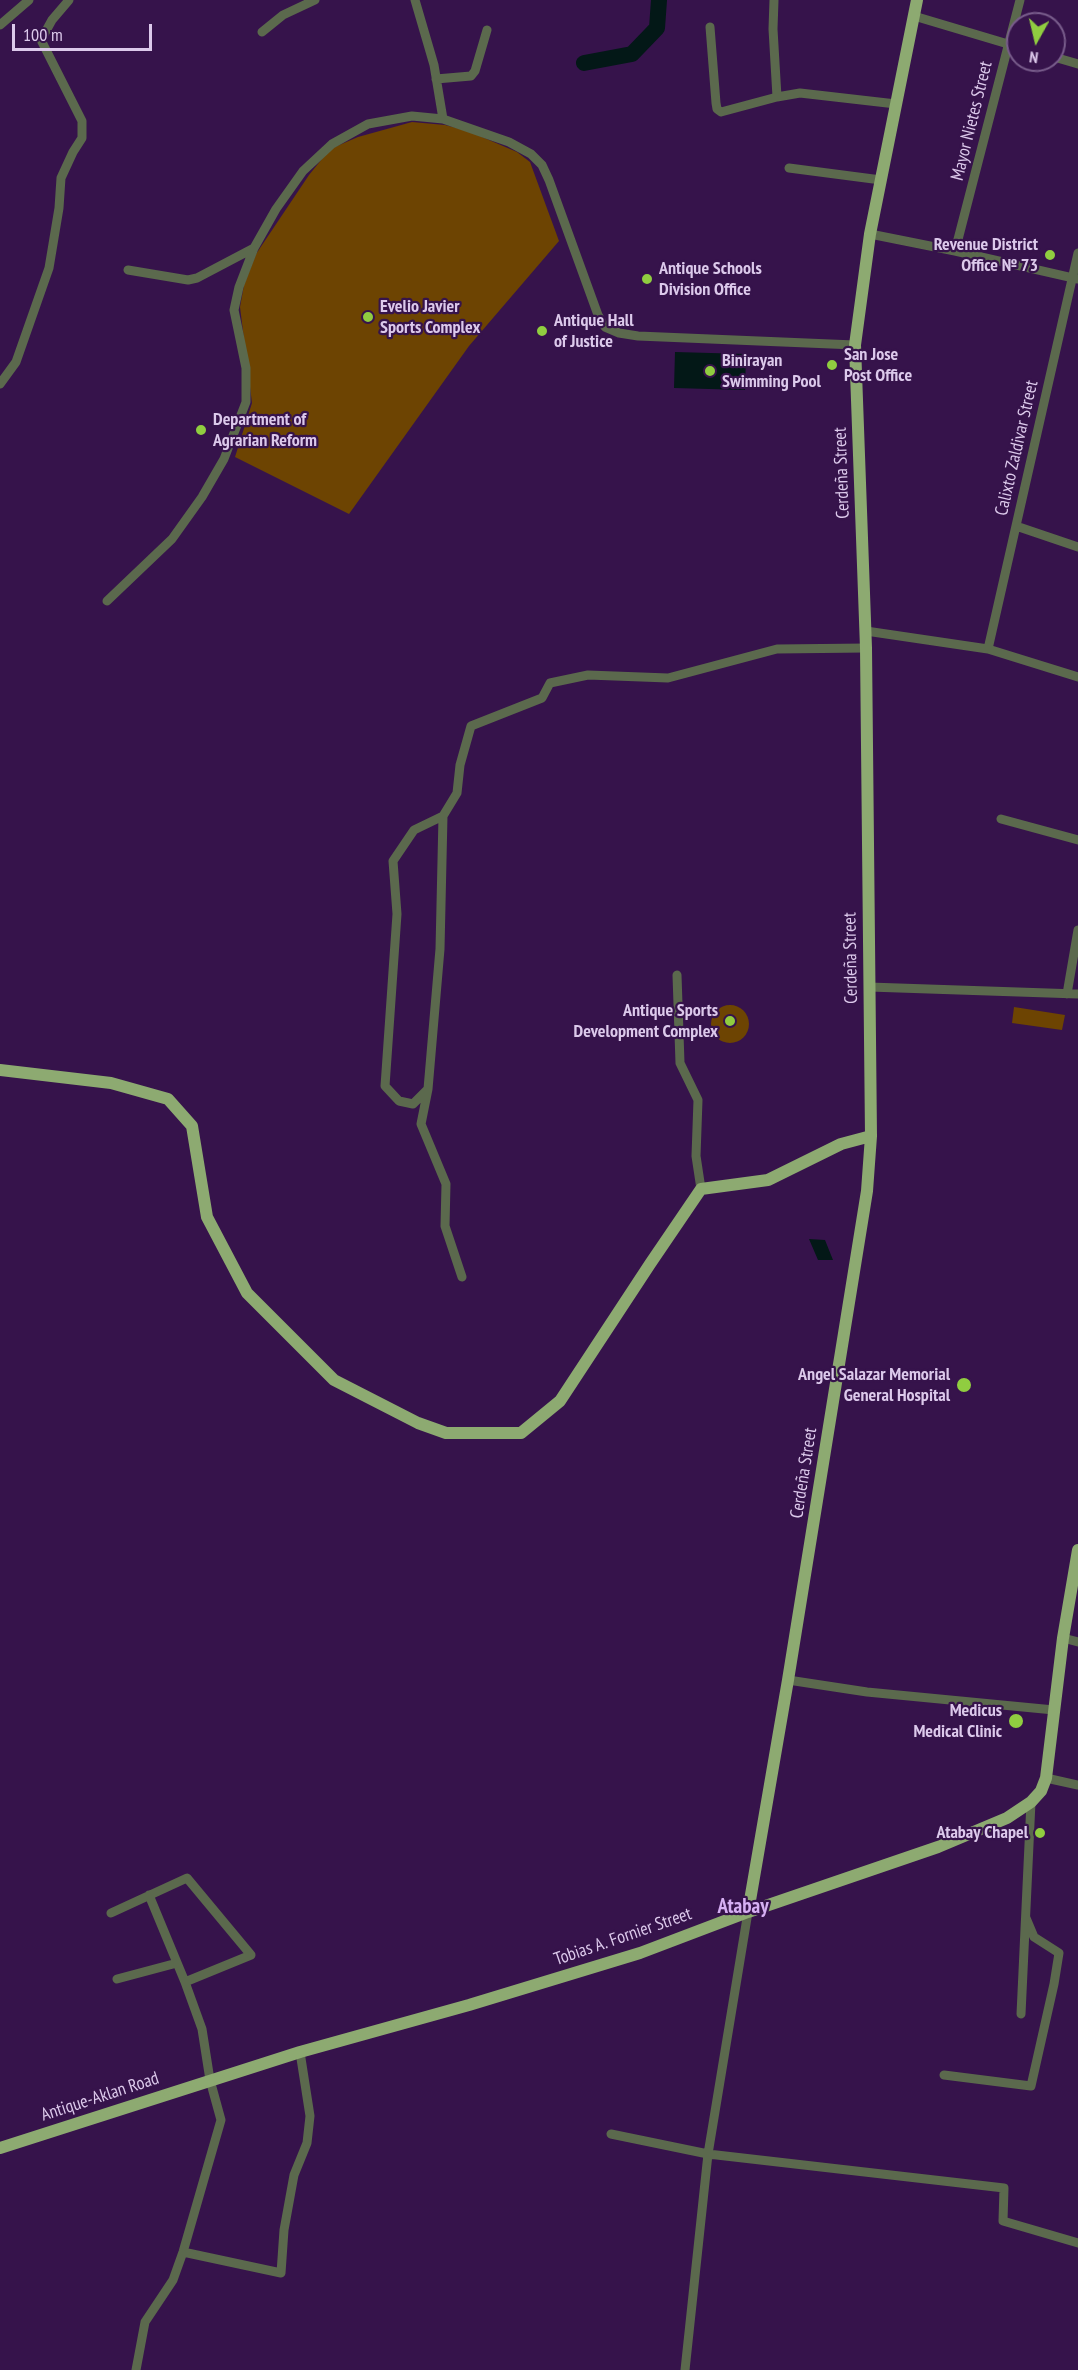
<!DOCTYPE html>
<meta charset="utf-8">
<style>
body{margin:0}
#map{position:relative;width:1078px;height:2370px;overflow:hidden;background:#36134b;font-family:"PT Sans Narrow",sans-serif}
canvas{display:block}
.north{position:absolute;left:1006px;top:12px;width:60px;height:60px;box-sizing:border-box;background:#36134b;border:2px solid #785c8b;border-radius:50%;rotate:188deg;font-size:16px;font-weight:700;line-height:24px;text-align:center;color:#dcc9eb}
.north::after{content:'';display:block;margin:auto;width:21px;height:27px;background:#90cd40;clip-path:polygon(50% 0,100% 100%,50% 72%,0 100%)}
.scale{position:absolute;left:12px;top:24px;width:140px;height:27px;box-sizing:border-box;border:3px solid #dcc9eb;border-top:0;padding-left:8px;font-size:18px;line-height:21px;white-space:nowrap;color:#dcc9eb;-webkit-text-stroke:4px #36134b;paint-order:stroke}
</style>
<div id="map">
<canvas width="1078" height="2370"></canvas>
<div class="north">N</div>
<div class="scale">100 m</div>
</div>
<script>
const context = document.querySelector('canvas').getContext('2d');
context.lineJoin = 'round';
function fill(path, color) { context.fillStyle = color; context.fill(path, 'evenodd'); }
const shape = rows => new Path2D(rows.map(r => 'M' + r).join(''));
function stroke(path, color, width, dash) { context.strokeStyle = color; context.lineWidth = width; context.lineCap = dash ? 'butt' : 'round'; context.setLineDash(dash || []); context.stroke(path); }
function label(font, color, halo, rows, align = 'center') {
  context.font = font + ' "PT Sans Narrow",sans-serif'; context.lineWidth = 4.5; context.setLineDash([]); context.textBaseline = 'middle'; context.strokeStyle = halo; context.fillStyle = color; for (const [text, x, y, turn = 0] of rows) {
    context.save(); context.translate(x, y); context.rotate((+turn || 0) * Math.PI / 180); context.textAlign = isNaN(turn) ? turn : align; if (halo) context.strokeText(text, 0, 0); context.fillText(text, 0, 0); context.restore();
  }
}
fill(shape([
 [412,122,445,125,468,131,517,152,530,162,559,241,469,346,349,514,235,457,252,403,240,307,244,285,256,254,309,175,330,149,358,137],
 '711 1024a19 19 0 1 1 38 0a19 19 0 1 1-38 0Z',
 [1014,1007,1065,1015,1062,1030,1012,1023]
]), '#6d4402');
fill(shape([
 [675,352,746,354,745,390,674,388],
 [809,1239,825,1240,833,1260,818,1260]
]), '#031817');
stroke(shape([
 [584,63,632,54,657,28,659,0]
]), '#031817', 16);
stroke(shape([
 [415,0,434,65,443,119],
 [774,0,773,29,777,97],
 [914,16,1018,47],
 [0,25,29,0],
 [710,27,716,103,717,109,721,112,777,97,800,93,896,104],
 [262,32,283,15,315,0],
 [1054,57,1078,64],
 [436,79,471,76,475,71,487,30],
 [789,168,881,180],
 [870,234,955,251,1078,279],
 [955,251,1020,0],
 [128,270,188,280,197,278,254,248],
 [0,384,16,362,49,268,59,208,61,178,73,152,82,138,82,121,41,40,52,20,69,0],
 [1016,526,1078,547],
 [107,601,172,539,202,497,224,459,246,402,246,368,234,310,239,287,254,248,276,209,303,171,332,144,368,124,412,116,443,119,509,142,531,154,542,165,549,180,598,315,605,327,619,333,638,336,855,345],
 [866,631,988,649,1078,677],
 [988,649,1078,253],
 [1001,819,1078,840],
 [677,975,680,1063,698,1100,696,1156,701,1189],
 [869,987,1078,994],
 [1067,994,1078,930],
 [428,1089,413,1104,399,1101,385,1086,397,914,393,861,414,830,443,816],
 [462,1277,445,1226,446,1184,421,1124,428,1089,440,949,443,816,457,793,460,765,471,726,542,698,550,683,588,675,668,678,777,649,866,648],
 [1063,1638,1078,1642],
 [788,1680,867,1692,1054,1710],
 [1046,1778,1078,1785],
 [111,1913,187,1878,251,1955,185,1982],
 [117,1979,177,1963],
 [1021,2014,1031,1802],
 [944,2075,1031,2086,1054,1984,1059,1953,1034,1937,1026,1918],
 [611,2134,708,2154,1004,2188,1003,2221,1078,2243],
 [183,2252,281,2273,284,2230,294,2175,307,2143,310,2116,300,2052],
 [136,2370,145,2322,173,2280,183,2252,221,2120,210,2080,202,2029,185,1982,149,1895],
 [685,2370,708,2154,748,1912]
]), '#5b694d', 9);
stroke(shape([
 [0,1070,111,1083,168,1099,192,1126,207,1217,247,1293,334,1380,418,1423,446,1433,521,1433,560,1401,650,1264,701,1189,768,1180,841,1144,871,1136],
 [748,1912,788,1680,867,1191,871,1136,866,648,855,345,870,234,917,0],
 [0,2148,300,2052,469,2005,640,1953,748,1912,938,1847,1007,1818,1031,1802,1041,1791,1046,1778,1063,1638,1078,1550]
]), '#8daa71', 12);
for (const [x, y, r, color] of [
 [1050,255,6,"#90cd40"],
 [647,279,6,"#90cd40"],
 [368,317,6,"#90cd40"],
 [542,331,6,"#90cd40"],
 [832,365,6,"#90cd40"],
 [710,371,6,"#90cd40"],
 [201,430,6,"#90cd40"],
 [730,1021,6,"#90cd40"],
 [964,1385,8,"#90cd40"],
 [1016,1721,8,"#90cd40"],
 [1040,1833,6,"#90cd40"]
]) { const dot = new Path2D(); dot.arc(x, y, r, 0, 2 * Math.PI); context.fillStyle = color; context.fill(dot); stroke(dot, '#36134b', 2); }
label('18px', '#dcc9eb', '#36134b', [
 ["Mayor Nietes Street",972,121,-76],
 ["Calixto Zaldivar Street",1017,448,-77],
 ["Cerdeña Street",842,473,-92],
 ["Cerdeña Street",851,958,-91],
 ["Cerdeña Street",804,1473,-81],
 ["Tobias A. Fornier Street",623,1937,-19],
 ["Antique-Aklan Road",100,2097,-18]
]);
label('bold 18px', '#dcc9eb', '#36134b', [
 ["Revenue District",1038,245,"right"],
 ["Office № 73",1038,266,"right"],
 ["Antique Schools",659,269],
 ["Division Office",659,290],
 ["Evelio Javier",380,307],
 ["Sports Complex",380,328],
 ["Antique Hall",554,321],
 ["of Justice",554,342],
 ["San Jose",844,355],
 ["Post Office",844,376],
 ["Binirayan",722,361],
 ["Swimming Pool",722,382],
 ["Department of",213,420],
 ["Agrarian Reform",213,441],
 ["Antique Sports",718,1011,"right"],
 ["Development Complex",718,1032,"right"],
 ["Angel Salazar Memorial",950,1375,"right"],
 ["General Hospital",950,1396,"right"],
 ["Medicus",1002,1711,"right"],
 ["Medical Clinic",1002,1732,"right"],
 ["Atabay Chapel",1028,1833,"right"]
], 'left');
label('bold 21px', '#d6aff3', '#36134b', [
 ["Atabay",743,1907]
]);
</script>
